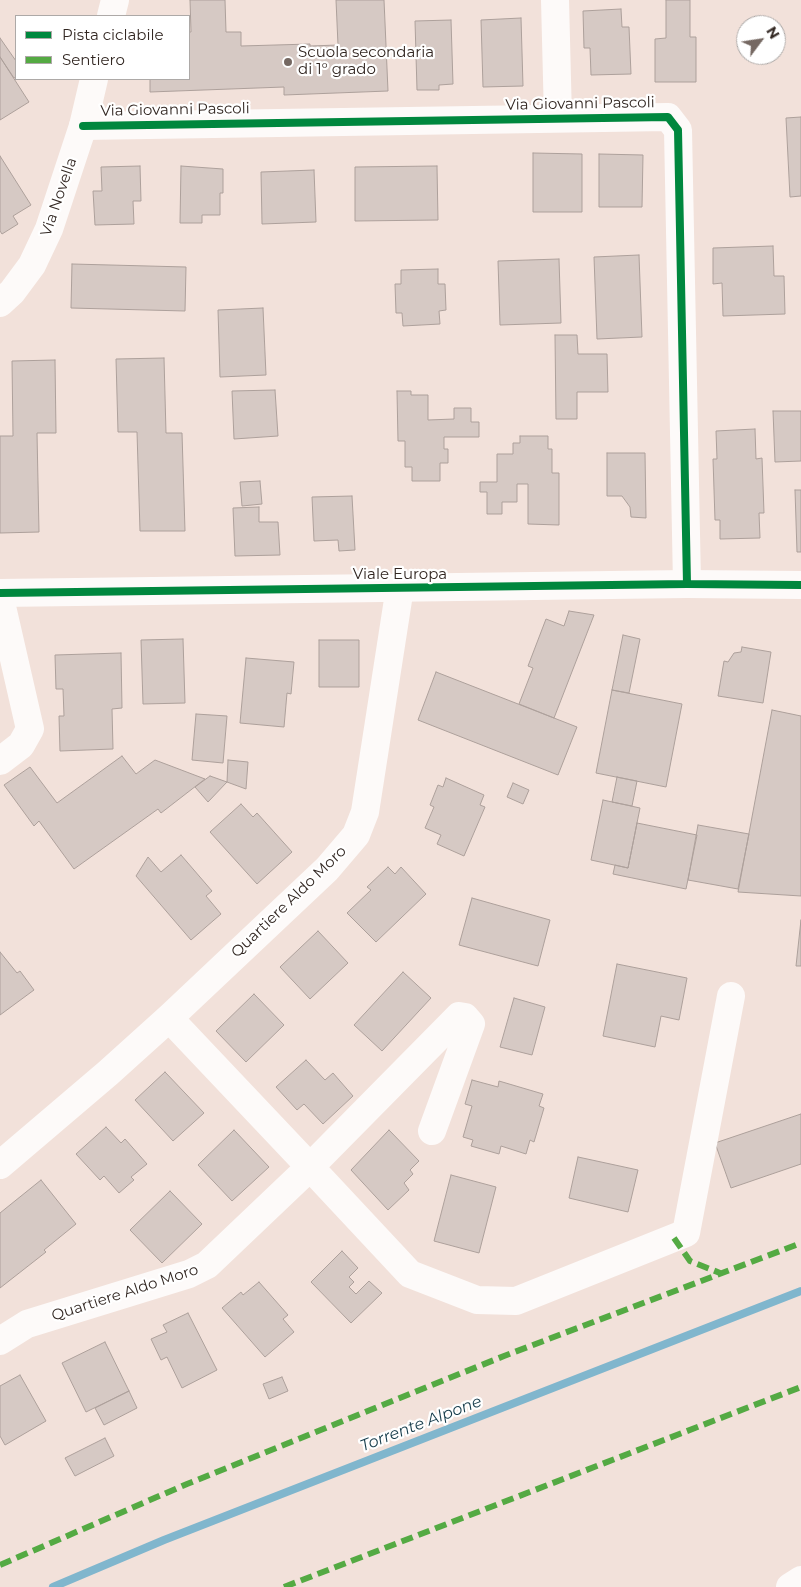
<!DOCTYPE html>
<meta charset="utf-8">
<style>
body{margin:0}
#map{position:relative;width:801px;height:1587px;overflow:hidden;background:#f2e1da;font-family:Montserrat,sans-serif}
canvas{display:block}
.legend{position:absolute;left:15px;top:15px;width:175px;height:65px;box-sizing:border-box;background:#fff;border:1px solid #ada9a7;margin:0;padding:6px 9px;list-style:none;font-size:15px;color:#322722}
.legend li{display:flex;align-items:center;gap:10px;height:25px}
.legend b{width:25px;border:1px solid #ada9a7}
.north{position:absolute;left:736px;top:15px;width:50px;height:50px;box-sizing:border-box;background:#fff;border:1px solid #ada9a7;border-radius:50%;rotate:59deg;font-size:14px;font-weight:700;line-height:20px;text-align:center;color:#322722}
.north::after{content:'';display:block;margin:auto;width:18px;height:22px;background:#756862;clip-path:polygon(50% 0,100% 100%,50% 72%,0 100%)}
</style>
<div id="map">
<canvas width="801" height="1587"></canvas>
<ul class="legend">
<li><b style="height:6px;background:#00873e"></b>Pista ciclabile</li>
<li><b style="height:6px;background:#54aa43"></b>Sentiero</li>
</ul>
<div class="north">N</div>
</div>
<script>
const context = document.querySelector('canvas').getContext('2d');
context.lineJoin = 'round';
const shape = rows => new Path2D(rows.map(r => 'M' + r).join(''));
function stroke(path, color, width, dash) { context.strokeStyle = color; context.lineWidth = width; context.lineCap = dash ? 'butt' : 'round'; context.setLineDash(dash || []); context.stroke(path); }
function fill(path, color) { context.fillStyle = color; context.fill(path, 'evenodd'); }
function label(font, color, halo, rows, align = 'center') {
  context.font = font + ' Montserrat,sans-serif'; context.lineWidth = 4.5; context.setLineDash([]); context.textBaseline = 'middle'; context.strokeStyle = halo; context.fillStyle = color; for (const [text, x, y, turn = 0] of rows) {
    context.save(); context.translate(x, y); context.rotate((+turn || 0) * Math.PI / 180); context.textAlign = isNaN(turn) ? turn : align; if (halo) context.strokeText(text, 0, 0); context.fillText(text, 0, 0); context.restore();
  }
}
stroke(shape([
 [53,1587,164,1540,801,1291]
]), '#80b6cd', 8);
const building = shape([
 [190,0,225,0,226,32,241,32,241,46,310,44,310,46,338,45,336,0,384,0,388,91,284,95,284,87,150,92,150,79,189,79,189,32,191,32,190,0],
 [666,0,690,0,690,37,696,37,696,82,655,82,655,39,666,38,666,0],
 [621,9,622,27,629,27,631,74,591,75,590,48,584,48,583,11,621,9],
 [521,18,523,86,483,87,481,20,521,18],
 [451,20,453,84,439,85,439,90,417,90,415,21,451,20],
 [0,38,16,61,16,77,14,78,0,57,0,38],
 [0,57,29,102,0,120,0,57],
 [801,117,801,196,790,197,786,118,801,117],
 [533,153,582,154,582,212,533,212,533,153],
 [599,154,643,155,642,207,599,207,599,154],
 [0,156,31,205,13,216,18,224,2,234,0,231,0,156],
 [140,166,141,201,133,201,134,224,95,225,93,191,102,191,101,167,140,166],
 [181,166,223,169,223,193,220,193,220,215,202,215,202,223,180,223,181,166],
 [437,166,438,220,355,221,355,167,437,166],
 [314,170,316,222,262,224,261,172,314,170],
 [773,246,774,276,784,276,785,314,723,316,722,283,713,284,713,248,773,246],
 [639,255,642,337,597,339,594,257,639,255],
 [559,259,561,323,500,325,498,261,559,259],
 [72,264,186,267,185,311,71,308,72,264],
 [438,269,438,284,445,284,446,310,439,311,440,324,403,326,402,313,396,313,395,284,401,284,401,270,438,269],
 [263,308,266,375,220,377,218,310,263,308],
 [555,335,577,335,578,354,607,354,608,392,577,392,577,419,556,419,555,335],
 [164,358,166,433,182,433,185,531,140,531,137,432,118,432,116,359,164,358],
 [55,360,56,433,37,433,39,532,0,533,0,436,13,436,12,361,55,360],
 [275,390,278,436,234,439,232,391,275,390],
 [397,391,411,391,411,395,428,395,428,420,454,419,454,408,471,408,471,422,479,422,479,437,444,437,444,449,448,449,448,463,440,463,440,481,412,481,412,467,405,467,405,441,398,441,397,391],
 [773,411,801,411,801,461,775,462,773,411],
 [755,429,756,459,762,458,764,513,759,513,760,538,720,539,720,520,715,520,713,459,717,459,716,431,755,429],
 [520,436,548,436,548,449,552,449,552,473,559,473,559,525,528,524,528,484,517,484,517,502,502,502,502,514,487,514,487,492,480,492,480,482,497,482,497,454,513,454,513,443,520,443,520,436],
 [607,453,645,453,646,518,631,517,630,507,622,496,607,496,607,453],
 [260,481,262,504,242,506,240,482,260,481],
 [795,490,801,490,801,552,797,552,795,490],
 [352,496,355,550,339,551,338,540,314,541,312,497,352,496],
 [259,507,259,522,278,522,280,555,235,556,233,508,259,507],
 [569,611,594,615,554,718,519,704,533,668,528,666,546,619,564,626,569,611],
 [623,635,640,639,629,693,612,690,623,635],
 [183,639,185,703,143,704,141,640,183,639],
 [319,640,359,640,359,687,319,687,319,640],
 [742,647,771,652,763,703,718,696,724,661,728,662,734,653,741,652,742,647],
 [121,653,122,708,112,709,113,749,60,751,59,716,64,716,63,689,56,689,55,655,121,653],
 [246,658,294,662,291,694,287,693,284,727,240,723,246,658],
 [436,672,577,727,558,775,418,720,436,672],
 [612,690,682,704,666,787,596,773,612,690],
 [772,710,801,716,801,896,738,892,772,710],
 [196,714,227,716,223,763,192,760,196,714],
 [122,756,136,774,155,760,205,779,161,813,158,809,74,869,39,821,34,826,4,785,30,767,57,803,122,756],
 [228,760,248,762,246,789,227,782,228,760],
 [210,776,227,782,208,802,195,787,210,776],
 [617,777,637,781,632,806,612,802,617,777],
 [446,778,484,795,480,805,485,807,464,856,437,844,441,835,425,828,434,807,430,805,438,785,443,787,446,778],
 [513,783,529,790,523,804,507,797,513,783],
 [603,800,640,808,628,868,591,860,603,800],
 [241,804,253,817,257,813,292,852,257,884,210,832,241,804],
 [637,823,697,835,686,889,613,874,615,865,628,868,637,823],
 [698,825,749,834,738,889,688,880,698,825],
 [181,855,212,891,206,896,221,914,191,940,136,876,148,857,161,872,181,855],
 [388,867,395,874,401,867,426,894,376,942,347,913,371,890,367,887,388,867],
 [472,898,550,920,538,966,459,945,472,898],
 [801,920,801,966,796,966,801,920],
 [318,931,348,963,310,999,280,967,318,931],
 [0,952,17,973,20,971,34,990,0,1015,0,952],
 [617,964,687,978,679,1020,661,1016,655,1047,603,1036,617,964],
 [403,972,431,998,382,1051,354,1025,403,972],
 [254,994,284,1025,246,1062,216,1031,254,994],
 [514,998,545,1007,532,1055,500,1047,514,998],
 [306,1060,325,1080,333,1073,353,1096,323,1124,304,1104,297,1110,276,1087,306,1060],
 [165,1072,204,1113,173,1141,135,1100,165,1072],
 [472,1080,498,1087,499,1081,543,1094,539,1106,544,1108,534,1142,530,1140,526,1154,501,1146,499,1154,471,1146,473,1140,463,1137,472,1106,465,1104,472,1080],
 [801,1114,801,1164,731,1188,715,1143,801,1114],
 [106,1127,121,1143,125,1139,147,1164,131,1177,134,1180,119,1193,104,1176,100,1180,76,1154,106,1127],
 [234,1130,269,1167,232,1201,198,1165,234,1130],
 [389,1130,419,1161,410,1170,413,1174,404,1183,409,1190,388,1210,351,1170,389,1130],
 [578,1157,638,1170,628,1212,569,1198,578,1157],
 [451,1175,496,1187,479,1253,434,1241,451,1175],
 [41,1180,76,1224,44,1250,46,1252,0,1288,0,1213,41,1180],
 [170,1191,202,1224,162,1263,130,1230,170,1191],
 [342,1251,358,1268,349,1277,354,1282,349,1287,356,1294,369,1281,382,1293,351,1323,311,1282,342,1251],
 [259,1282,288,1315,283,1319,294,1332,265,1357,222,1308,241,1292,243,1295,259,1282],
 [188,1313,217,1370,182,1388,167,1357,161,1360,151,1339,167,1332,163,1325,188,1313],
 [105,1342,129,1391,86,1412,62,1363,105,1342],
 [20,1375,46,1421,5,1445,0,1436,0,1386,20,1375],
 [282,1377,288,1391,269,1399,263,1384,282,1377],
 [129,1391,137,1408,104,1425,95,1408,129,1391],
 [105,1438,114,1456,75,1476,65,1458,105,1438]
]);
fill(building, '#d6c9c4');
stroke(building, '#ada09b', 1);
stroke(shape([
 [555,0,558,118],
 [83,126,668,117,678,130,687,584],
 [0,598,30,729,21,745,0,761],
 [432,1131,471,1024,465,1017,459,1016,310,1167,410,1274,477,1300,516,1301,686,1233,731,996],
 [0,1165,108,1073,169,1018,327,869,356,835,365,812,400,587],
 [0,1341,27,1324,189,1274,207,1265,310,1167,169,1018]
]), '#fdfaf9', 28);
stroke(shape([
 [111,16,115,0],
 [0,303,12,292,32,265,49,229,83,126,94,79],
 [0,593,687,584,801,585],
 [790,1587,801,1580]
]), '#fdfaf9', 28);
stroke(shape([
 [674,1238,690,1261,720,1273],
 [0,1565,187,1484,504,1356,801,1243],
 [284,1587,801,1387]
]), '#54aa43', 6, [12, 6]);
stroke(shape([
 [83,126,668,117,678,130,687,584],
 [0,593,687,584,801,585]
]), '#00873e', 8);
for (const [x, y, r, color] of [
 [288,62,5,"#756862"]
]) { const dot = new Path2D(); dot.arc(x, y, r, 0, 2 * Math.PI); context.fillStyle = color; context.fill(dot); stroke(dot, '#fff', 2); }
label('15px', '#322722', '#fff', [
 ["Scuola secondaria",298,53],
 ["di 1° grado",298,70]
], 'left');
label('15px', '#322722', '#fff', [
 ["Via Giovanni Pascoli",580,104,-1],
 ["Via Giovanni Pascoli",175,110,-1],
 ["Via Novella",59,197,-71],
 ["Viale Europa",400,575],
 ["Quartiere Aldo Moro",289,902,-44],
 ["Quartiere Aldo Moro",125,1293,-18]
]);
label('italic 16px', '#153b4a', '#fff', [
 ["Torrente Alpone",421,1424,-21]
]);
</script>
